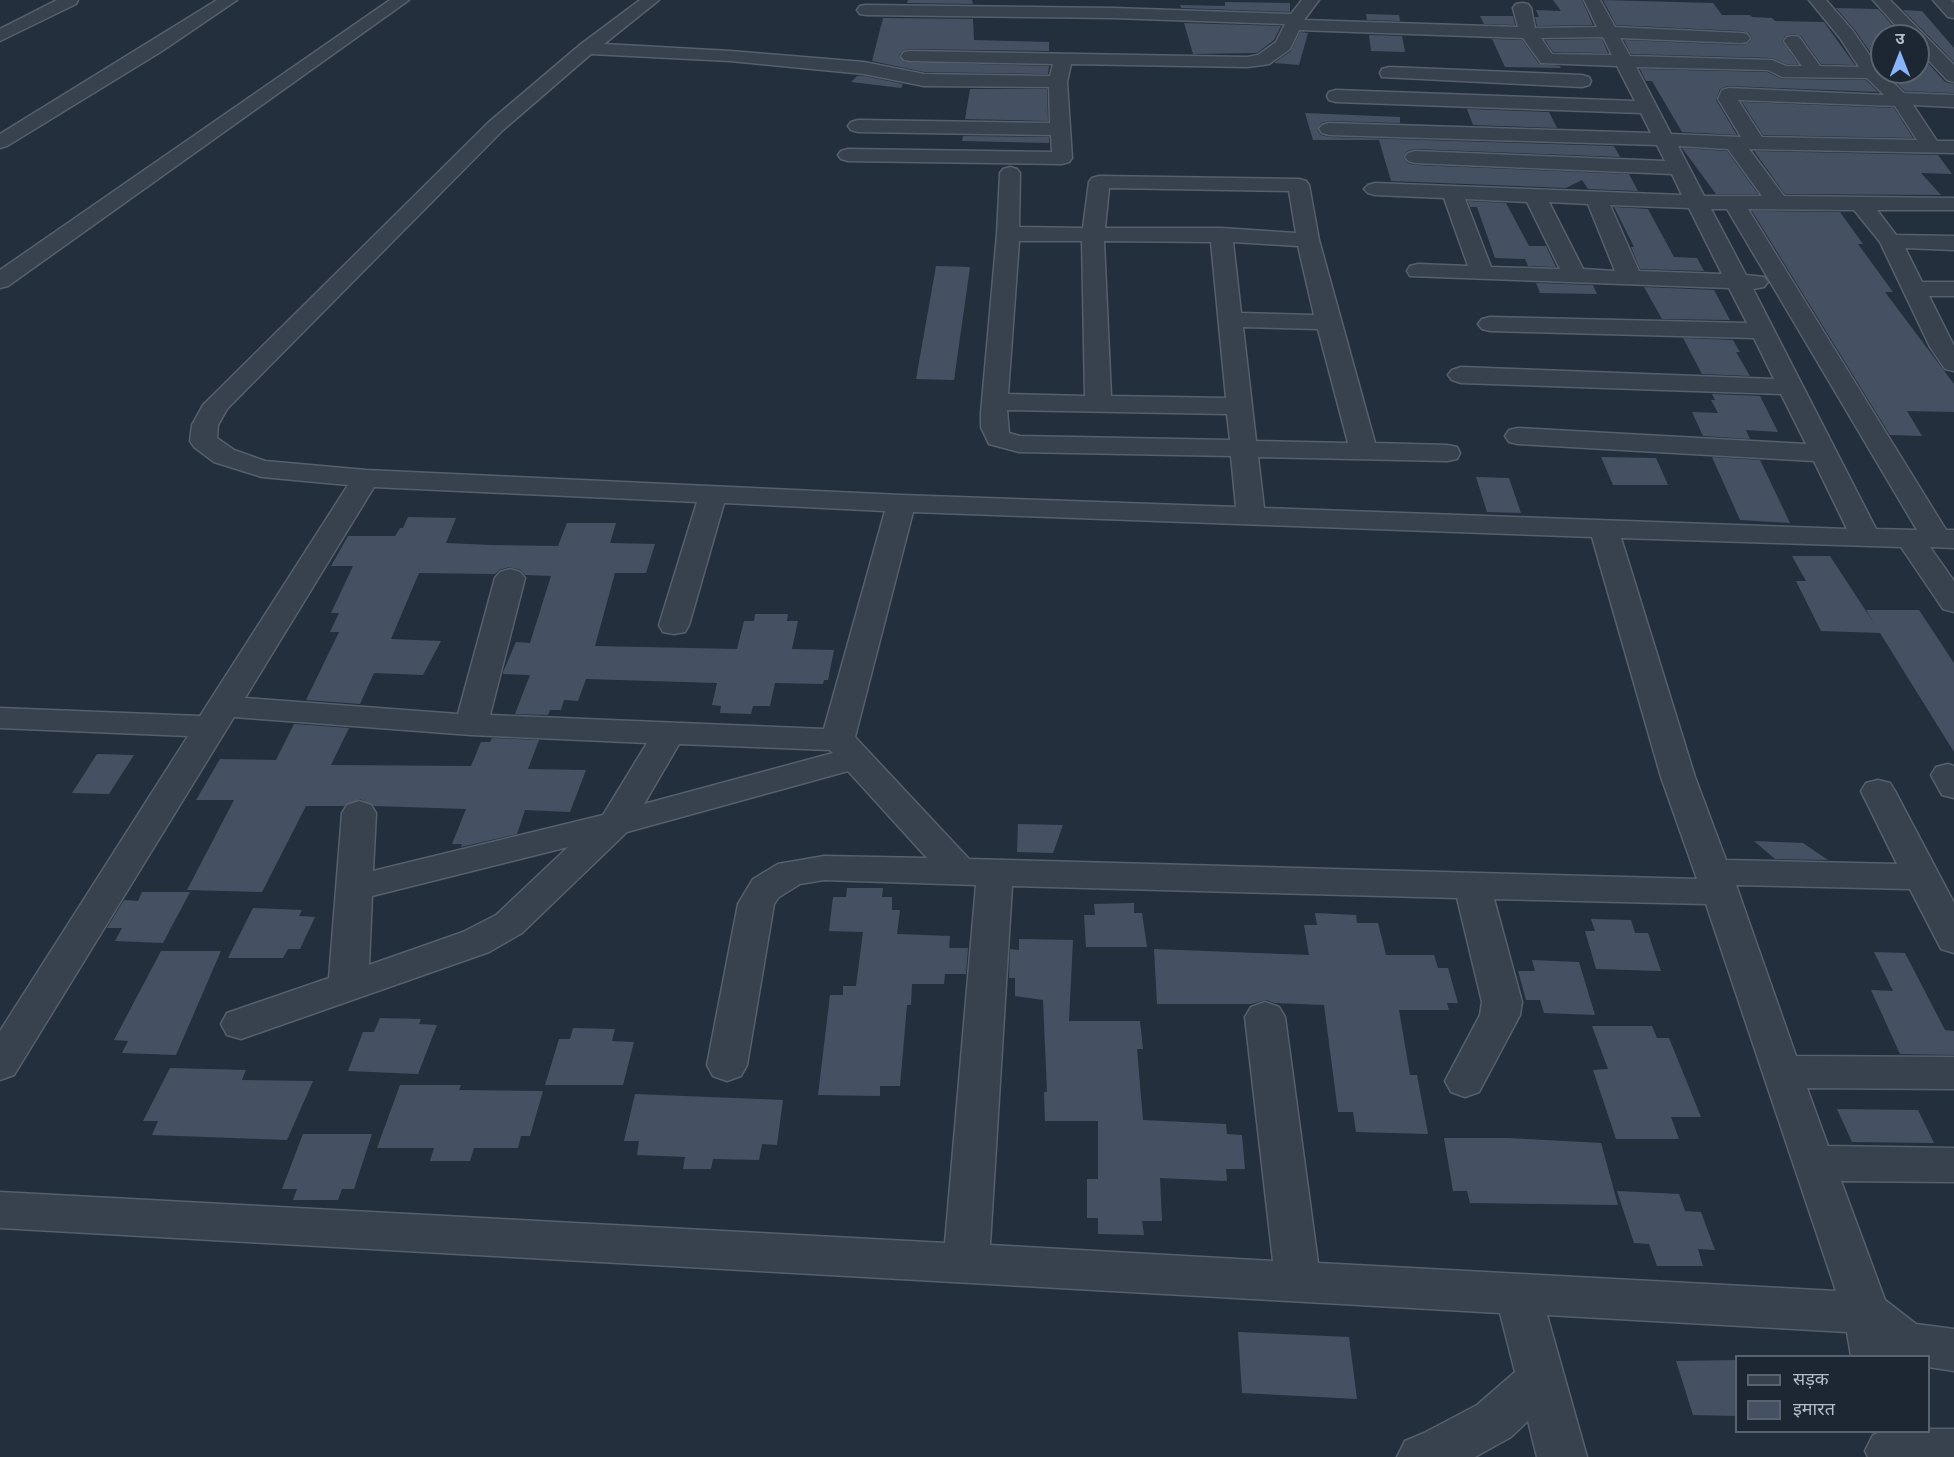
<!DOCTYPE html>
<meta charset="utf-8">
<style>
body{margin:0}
#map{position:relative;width:1954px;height:1457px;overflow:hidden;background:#242f3e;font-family:Ubuntu,"Noto Sans Devanagari",sans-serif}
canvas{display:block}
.legend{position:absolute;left:1735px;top:1355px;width:195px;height:78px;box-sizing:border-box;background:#1d2633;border:2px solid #59626f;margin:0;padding:8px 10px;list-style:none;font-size:18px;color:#b4bcc9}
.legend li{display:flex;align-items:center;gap:12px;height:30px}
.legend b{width:30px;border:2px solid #59626f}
.north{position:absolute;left:1870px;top:24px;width:60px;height:60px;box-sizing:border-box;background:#1d2633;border:2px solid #59626f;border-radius:50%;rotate:0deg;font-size:16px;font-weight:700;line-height:24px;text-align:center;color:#b4bcc9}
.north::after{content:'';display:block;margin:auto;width:21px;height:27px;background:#8ab4f8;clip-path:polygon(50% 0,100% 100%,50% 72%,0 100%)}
</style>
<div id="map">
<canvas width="1954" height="1457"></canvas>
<ul class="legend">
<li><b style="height:8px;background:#38414e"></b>सड़क</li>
<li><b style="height:16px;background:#455162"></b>इमारत</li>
</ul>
<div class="north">उ</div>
</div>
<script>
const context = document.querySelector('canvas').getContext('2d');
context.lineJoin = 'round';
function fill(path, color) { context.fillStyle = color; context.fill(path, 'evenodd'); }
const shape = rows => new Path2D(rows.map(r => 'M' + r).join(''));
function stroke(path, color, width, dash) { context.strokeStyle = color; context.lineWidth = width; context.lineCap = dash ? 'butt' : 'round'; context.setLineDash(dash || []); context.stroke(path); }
fill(shape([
 [908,0,972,0,973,4,907,3],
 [1553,0,1582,0,1593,25,1537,26,1535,17,1539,17,1536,10,1561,11],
 [1603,0,1713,3,1722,15,1750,15,1752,17,1772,18,1775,21,1824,22,1855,65,1821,64,1801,36,1793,34,1785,36,1782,41,1798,64,1786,64,1772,58,1631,54,1624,40,1741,45,1749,43,1752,38,1749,33,1741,31,1616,25],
 [1225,2,1290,3,1290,12,1181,8,1180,5,1225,6],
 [1836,8,1878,9,1902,36,1882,36,1882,69,1855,30],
 [1903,10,1922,11,1954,48,1954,62],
 [1366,14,1399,15,1400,21,1367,20],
 [1480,16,1513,16,1515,25,1484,24],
 [883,18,973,19,974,40,1049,42,1049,51,910,49,904,50,899,55,904,62,1049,66,1048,74,924,72,872,61],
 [1184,23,1281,26,1274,40,1257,53,1193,54],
 [1300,32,1308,33,1299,65,1274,63,1291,51],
 [1369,35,1402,36,1405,52,1371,51],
 [1492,39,1522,40,1539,64,1560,66,1561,68,1505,67],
 [1602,39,1608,53,1553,52,1545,40],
 [1918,52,1945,82,1954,84,1954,93,1905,91,1885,72,1918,72],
 [1640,69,1767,72,1782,79,1866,80,1878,92,1728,86,1720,89,1716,100,1737,135,1682,132,1652,81,1646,81],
 [857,76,864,76,903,84,901,88,851,82],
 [970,89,1047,89,1048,121,965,119],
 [1742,102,1894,108,1913,138,1763,135],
 [1467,109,1549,112,1557,128,1473,125],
 [1305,113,1400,117,1400,123,1329,121,1321,123,1317,130,1321,135,1329,137,1614,146,1620,157,1415,149,1407,151,1403,157,1407,163,1415,165,1629,174,1638,191,1588,189,1582,180,1566,188,1391,181,1379,140,1313,140],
 [963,136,1049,137,1049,143,962,141],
 [1682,148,1727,151,1758,194,1716,194],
 [1754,151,1938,155,1952,174,1921,173,1941,195,1785,194],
 [1468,201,1506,203,1529,246,1546,246,1556,267,1528,266,1525,259,1495,258,1477,207,1470,207],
 [1614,207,1648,209,1674,257,1697,258,1704,271,1640,269,1631,247,1634,247],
 [1752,211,1840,212,1863,244,1858,244,1893,292,1885,292,1954,384,1954,412,1907,411,1922,436,1890,435],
 [936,266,970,267,954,380,916,379],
 [1536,283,1593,285,1597,294,1540,293],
 [1644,287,1714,290,1730,320,1662,319],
 [1683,338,1733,340,1740,352,1736,352,1750,376,1702,374],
 [1712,394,1760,396,1778,432,1746,430,1750,439,1703,436,1692,412,1718,413,1711,400,1715,400],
 [1601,457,1656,458,1668,485,1613,485],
 [1712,457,1760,460,1790,523,1740,520],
 [1476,477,1509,478,1521,513,1487,512],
 [408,517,456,518,446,543,491,545,558,546,567,523,616,523,610,543,655,544,646,573,615,573,595,646,737,649,744,621,754,621,755,614,788,614,787,621,798,621,792,649,834,650,828,680,824,680,823,684,775,683,770,706,753,706,751,714,720,713,721,706,712,705,717,683,586,679,578,701,564,700,561,710,550,710,548,715,515,714,530,675,503,674,503,672,516,642,530,643,551,576,525,575,521,570,509,567,499,570,495,574,419,573,391,639,441,641,423,675,374,673,360,704,306,700,339,632,330,632,339,613,331,613,353,566,331,566,348,536,395,536,400,528,403,528],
 [1792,556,1830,556,1875,625,1866,610,1919,610,1954,663,1954,752,1880,633,1821,631,1796,581,1806,581],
 [294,724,349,728,331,765,471,766,481,742,490,742,492,738,539,740,528,769,586,770,570,812,525,810,517,834,461,847,462,844,452,844,466,809,374,806,360,799,344,806,306,806,262,892,187,890,234,800,196,800,220,759,276,760],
 [97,754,134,755,109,794,72,793],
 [1018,824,1063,825,1053,853,1017,852],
 [1754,841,1803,843,1828,860,1775,859],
 [847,888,883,888,882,897,892,897,892,910,900,910,897,934,950,936,949,948,968,948,966,974,945,974,944,984,912,984,911,1005,907,1005,900,1086,880,1086,880,1096,818,1095,830,995,843,995,843,986,856,986,863,932,829,931,833,897,846,897],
 [142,892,190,892,163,943,115,941,122,928,107,928,124,900,138,901],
 [1134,903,1134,913,1142,913,1147,947,1086,947,1084,915,1095,915,1094,904],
 [253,908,302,910,299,916,315,917,300,949,288,949,283,958,228,958],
 [1315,913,1356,915,1357,923,1378,923,1386,955,1434,955,1438,968,1448,968,1458,1003,1447,1003,1449,1010,1399,1010,1410,1075,1417,1075,1428,1134,1356,1132,1353,1112,1338,1112,1324,1005,1275,1003,1266,1000,1251,1004,1157,1004,1154,949,1309,955,1304,925,1317,925],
 [1591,919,1631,920,1635,933,1648,933,1661,971,1596,969,1585,931,1595,931],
 [1019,939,1073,940,1069,1021,1140,1021,1143,1049,1137,1049,1143,1120,1226,1124,1227,1134,1242,1135,1245,1169,1226,1169,1227,1181,1160,1178,1162,1221,1142,1221,1144,1235,1098,1234,1098,1218,1087,1218,1087,1179,1098,1179,1098,1121,1045,1121,1044,1092,1047,1092,1043,1000,1015,996,1015,978,1009,978,1010,949,1019,950],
 [161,951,221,951,176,1055,122,1053,128,1041,114,1040],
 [1874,952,1905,953,1945,1030,1954,1031,1954,1055,1900,1054,1871,990,1893,991],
 [1532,960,1579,962,1595,1015,1544,1013,1540,1000,1526,1000,1518,971,1535,971],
 [380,1018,421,1019,419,1024,437,1025,418,1074,348,1071,363,1032,374,1032],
 [1592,1026,1652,1026,1657,1038,1669,1038,1701,1117,1671,1117,1679,1139,1616,1139,1593,1070,1608,1069],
 [573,1028,615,1029,612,1041,634,1042,623,1085,545,1085,559,1039,570,1039],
 [170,1068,246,1070,242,1080,313,1081,287,1140,152,1135,158,1121,143,1121],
 [400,1085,461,1085,459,1090,543,1091,530,1136,521,1136,518,1148,474,1148,470,1161,430,1161,434,1148,377,1148],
 [635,1094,783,1100,777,1145,762,1144,759,1160,713,1159,711,1169,683,1169,685,1157,637,1155,639,1141,624,1141],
 [1837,1109,1918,1110,1934,1143,1852,1142],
 [303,1134,372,1134,354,1189,342,1189,338,1200,293,1200,297,1189,282,1189],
 [1444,1138,1508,1138,1601,1143,1618,1205,1470,1203,1467,1191,1453,1191],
 [1617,1191,1679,1194,1685,1211,1701,1212,1715,1250,1698,1249,1703,1266,1657,1266,1649,1244,1634,1243],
 [1238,1332,1349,1337,1357,1399,1242,1393],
 [1737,1360,1737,1416,1693,1415,1676,1361]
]), '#455162');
const minor = shape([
 [57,0,78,0,76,4,0,41,0,29,57,0],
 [217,0,237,0,162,51,7,146,0,148,0,134,217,0],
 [390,0,409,0,8,286,0,288,0,270,390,0],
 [640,0,659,0,604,44,730,51,864,62,924,74,1050,76,1053,64,910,61,904,60,901,56,904,52,910,51,1247,57,1258,55,1276,42,1285,24,1113,18,866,15,860,14,857,10,860,6,866,5,1113,8,1291,14,1302,0,1319,0,1304,20,1518,27,1513,8,1516,4,1522,3,1528,4,1531,8,1535,28,1597,27,1584,0,1600,0,1615,27,1741,33,1747,34,1750,38,1747,42,1741,43,1620,38,1630,56,1772,60,1786,66,1802,66,1784,41,1787,37,1793,36,1799,37,1820,66,1859,67,1840,38,1809,0,1826,0,1853,31,1879,69,1904,93,1954,95,1954,107,1913,105,1937,141,1954,141,1954,153,1749,149,1784,196,1954,198,1954,210,1877,210,1896,235,1954,236,1954,250,1905,248,1922,282,1954,282,1954,296,1929,296,1954,346,1954,371,1945,369,1930,347,1880,242,1854,210,1748,209,1946,530,1954,530,1954,548,1930,547,1954,581,1954,612,1943,609,1901,547,1621,538,1695,777,1726,860,1897,864,1861,791,1866,783,1878,780,1890,783,1895,791,1954,903,1954,953,1941,949,1910,889,1736,885,1796,1056,1954,1057,1954,1089,1807,1088,1828,1146,1954,1148,1954,1182,1841,1181,1885,1300,1916,1324,1954,1329,1954,1371,1928,1367,1928,1356,1851,1356,1847,1332,1547,1315,1587,1457,1537,1457,1528,1421,1511,1437,1475,1457,1397,1457,1405,1441,1424,1433,1477,1405,1515,1372,1500,1313,0,1228,0,1192,945,1243,976,885,824,880,800,884,779,897,774,904,747,1065,741,1076,727,1081,713,1076,707,1065,738,904,753,879,778,864,824,856,927,858,848,771,627,832,522,933,489,952,241,1039,227,1035,221,1024,227,1013,329,978,342,813,347,805,359,801,371,805,376,813,373,871,603,815,647,743,471,735,234,717,14,1075,0,1080,0,1031,188,736,0,728,0,708,200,716,348,485,262,477,214,462,194,447,190,441,192,425,203,405,489,122,581,44,640,0],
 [1299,30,1523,38,1541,63,1617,66,1635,101,1336,90,1329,92,1327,96,1329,100,1336,102,1641,113,1651,133,1329,123,1322,125,1319,129,1322,133,1329,135,1657,145,1665,161,1415,151,1408,153,1405,157,1408,161,1415,163,1672,174,1682,195,1375,183,1368,185,1364,189,1368,193,1375,195,1444,198,1468,266,1418,264,1410,266,1407,271,1410,276,1729,288,1747,323,1490,317,1482,319,1478,324,1482,329,1490,331,1754,338,1774,379,1461,367,1452,370,1448,375,1452,380,1461,383,1781,394,1806,444,1518,428,1509,430,1505,436,1509,442,1518,444,1814,461,1847,529,1264,508,1258,457,1447,461,1457,459,1460,453,1457,447,1447,445,1375,443,1319,240,1309,185,1306,181,1299,179,1099,176,1092,178,1089,182,1083,228,1019,227,1020,173,1017,169,1010,167,1003,169,1000,173,997,234,981,413,981,427,989,444,1019,452,1231,456,1236,507,901,495,366,470,265,461,234,450,217,438,218,425,227,409,503,130,591,54,730,61,864,74,924,86,1049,87,1050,123,858,120,851,122,848,126,851,130,858,132,1051,135,1052,152,848,149,841,151,838,155,841,159,848,161,1062,164,1069,162,1072,158,1067,82,1071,64,1247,67,1263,65,1269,64,1290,49,1299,30],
 [1603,37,1612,55,1552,54,1541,38,1603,37],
 [1636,67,1768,70,1782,77,1867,78,1884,95,1729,88,1722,90,1718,99,1741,137,1671,134,1636,67],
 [1738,100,1895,106,1917,140,1762,137,1738,100],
 [1678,146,1728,149,1762,196,1704,196,1678,146],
 [1109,188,1289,191,1296,233,1221,228,1105,228,1109,188],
 [1465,199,1527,202,1560,269,1491,267,1465,199],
 [1549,202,1588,204,1615,271,1583,269,1549,202],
 [1610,205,1689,208,1722,274,1639,271,1610,205],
 [1711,209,1727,209,1917,530,1876,529,1753,289,1764,287,1768,282,1764,277,1746,275,1711,209],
 [1019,241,1082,241,1085,396,1008,394,1019,241],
 [1104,241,1211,242,1226,398,1111,396,1104,241],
 [1233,242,1298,246,1314,315,1241,313,1233,242],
 [1243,327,1318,329,1348,443,1256,441,1243,327],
 [1007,410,1227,414,1230,440,1020,436,1009,433,1007,410],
 [374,487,697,502,659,625,663,632,674,634,685,632,689,625,724,503,885,511,824,729,490,715,525,578,520,572,510,569,500,572,495,578,458,714,245,698,374,487],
 [913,512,1592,537,1661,777,1697,879,969,859,855,737,913,512],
 [679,744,830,750,833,753,644,804,679,744],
 [568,847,496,915,463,932,369,965,372,896,568,847],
 [1012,886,1457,898,1482,1002,1480,1015,1445,1081,1451,1092,1465,1097,1479,1092,1520,1015,1522,1002,1494,899,1706,904,1836,1291,1318,1263,1285,1017,1279,1007,1265,1002,1251,1007,1245,1017,1273,1261,990,1245,1012,886],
 [1873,0,1890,0,1954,65,1954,82,1947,80,1918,49,1918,36,1905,36,1873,0],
 [1933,0,1951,0,1954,3,1954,18,1948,17,1933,0],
 [1389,67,1582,75,1589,77,1591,81,1589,85,1582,87,1382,77,1380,73,1382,69,1389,67],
 [1948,764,1954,766,1954,798,1942,795,1931,775,1936,767,1948,764],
 [1928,1429,1954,1429,1954,1457,1868,1457,1865,1451,1873,1435,1881,1432,1928,1432,1928,1429]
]);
stroke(minor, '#565f6c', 3);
fill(minor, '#38414e');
</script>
